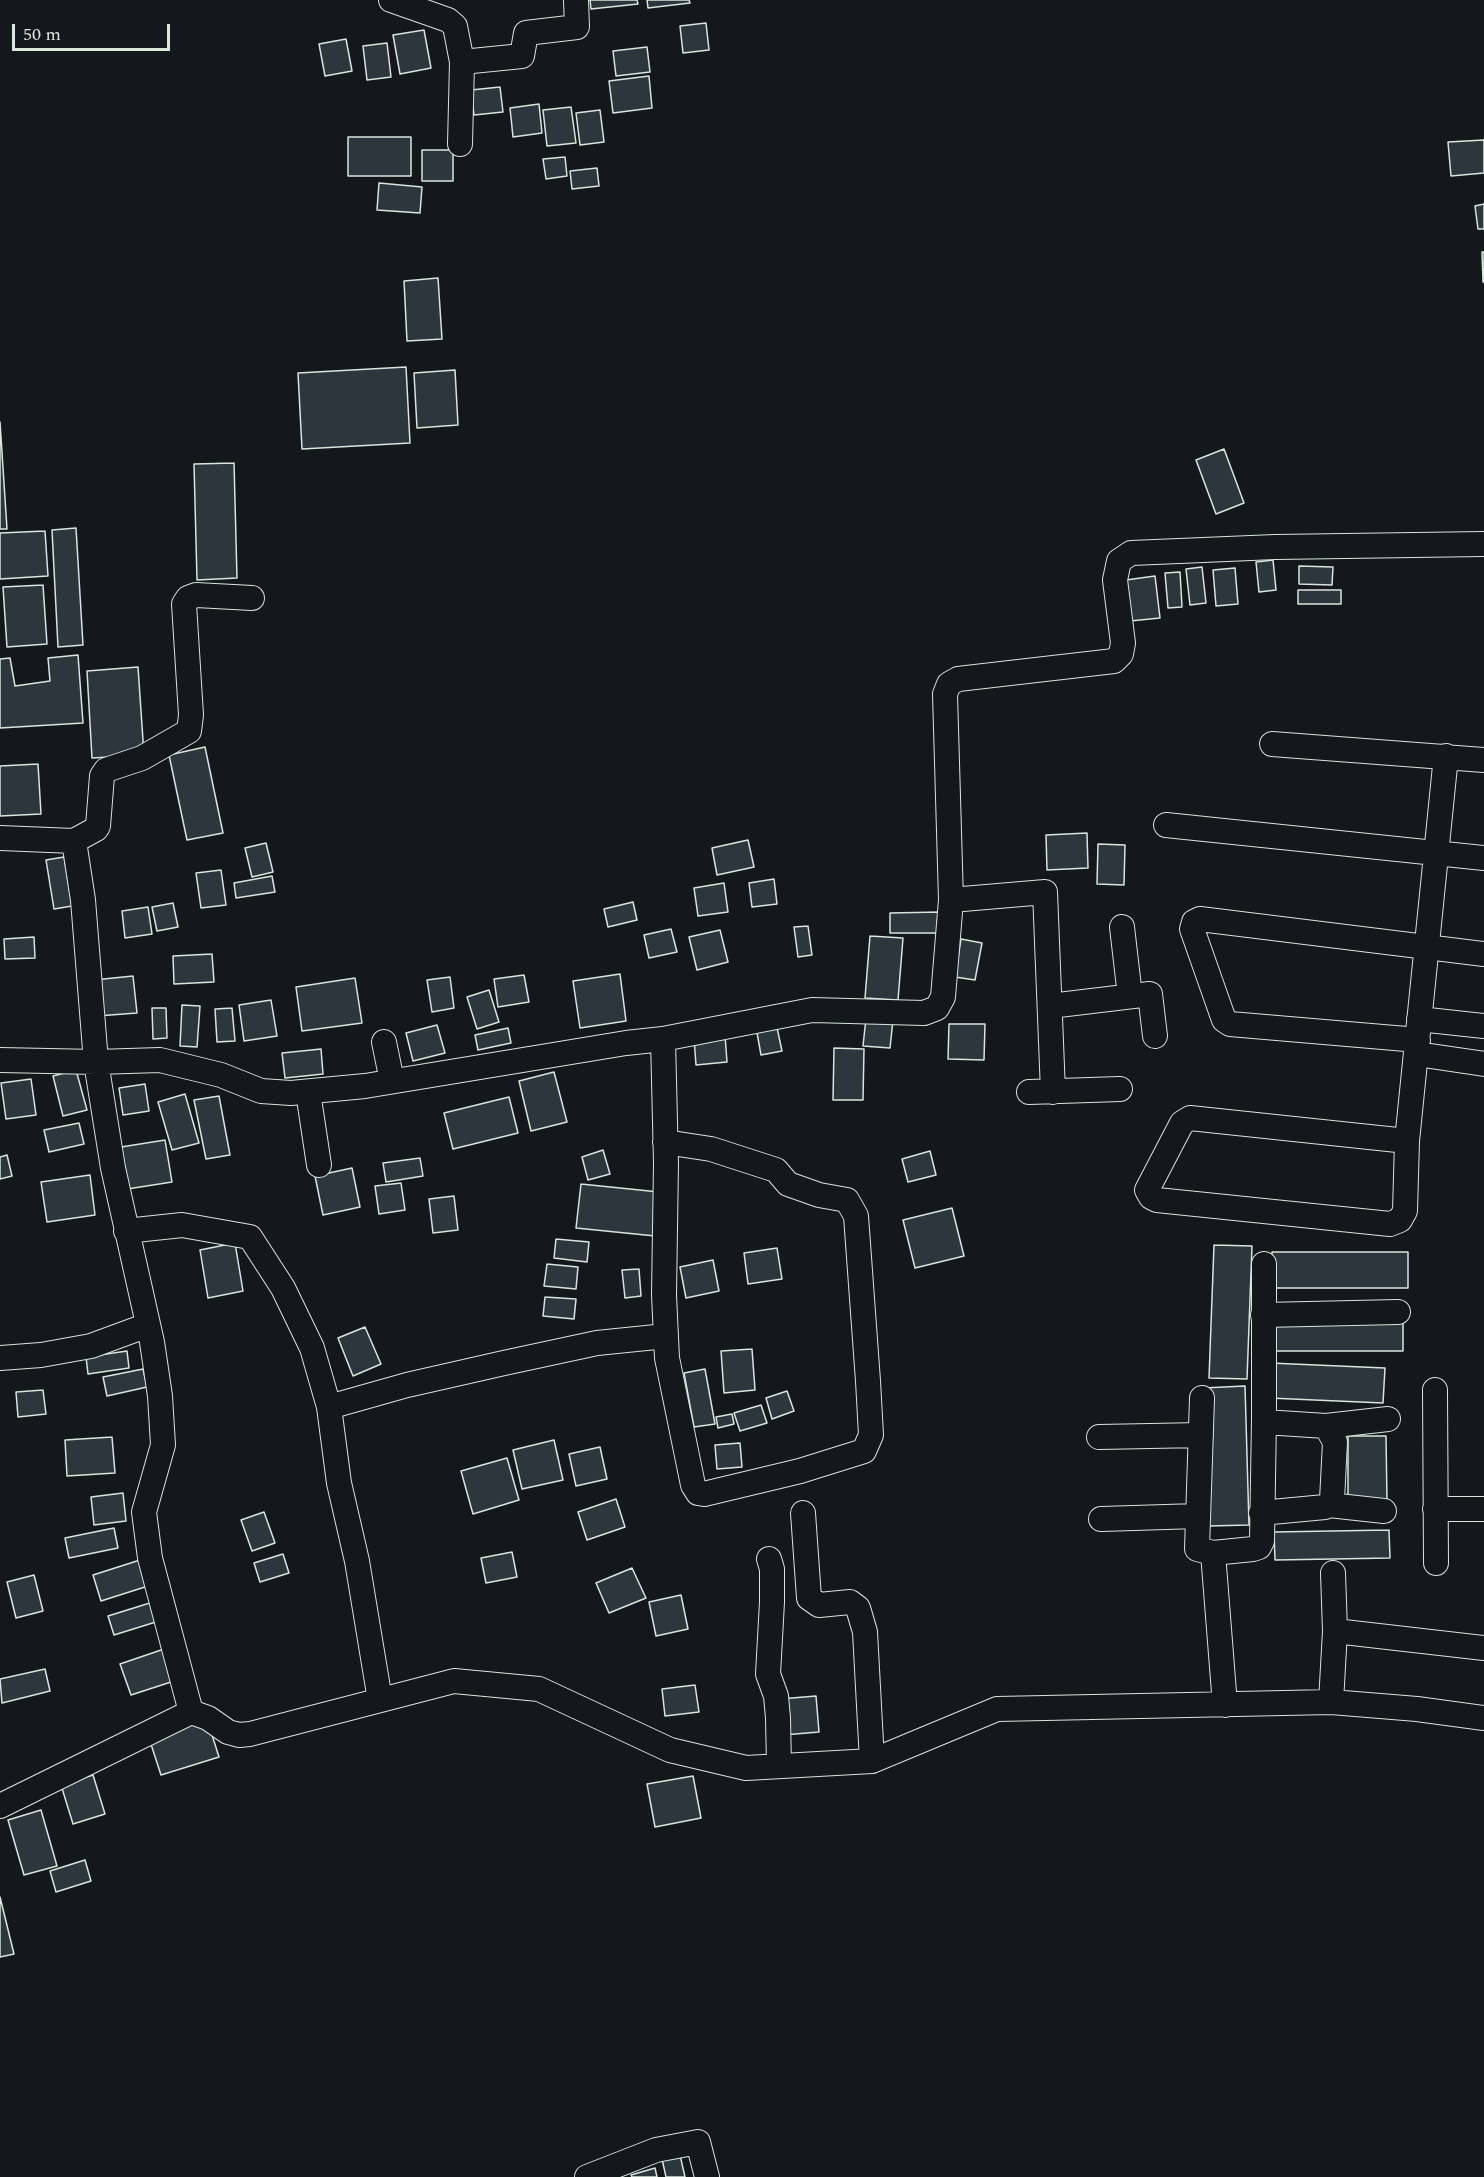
<!DOCTYPE html>
<style>
body{margin:0}
#map{position:relative;width:1484px;height:2177px;overflow:hidden;background:#14181c;font-family:Spectral,serif}
canvas{display:block}
.scale{position:absolute;left:12px;top:24px;width:158px;height:27px;box-sizing:border-box;border:3px solid #d8e6dc;border-top:0;padding-left:8px;font-size:18px;line-height:21px;white-space:nowrap;color:#d8e6dc;-webkit-text-stroke:4px #14181c;paint-order:stroke}
</style>
<div id="map">
<canvas width="1484" height="2177"></canvas>
<div class="scale">50 m</div>
</div>
<script>
const context = document.querySelector('canvas').getContext('2d');
context.lineJoin = 'round';
function fill(path, color) { context.fillStyle = color; context.fill(path, 'evenodd'); }
const shape = rows => new Path2D(rows.map(r => 'M' + r).join(''));
function stroke(path, color, width, dash) { context.strokeStyle = color; context.lineWidth = width; context.lineCap = dash ? 'butt' : 'round'; context.setLineDash(dash || []); context.stroke(path); }
const building = shape([
 [590,0,637,0,638,4,591,9,590,0],
 [647,0,689,0,690,3,648,8,647,0],
 [706,23,709,50,683,53,680,26,706,23],
 [424,30,431,68,400,74,393,35,424,30],
 [346,39,352,71,325,76,319,44,346,39],
 [387,43,391,77,367,80,363,46,387,43],
 [647,47,650,72,616,76,613,51,647,47],
 [649,76,652,108,613,113,609,81,649,76],
 [500,87,503,112,474,115,471,90,500,87],
 [539,104,542,133,513,137,510,108,539,104],
 [571,107,576,143,547,146,543,110,571,107],
 [600,110,604,142,580,145,576,113,600,110],
 [348,137,411,137,411,176,348,176,348,137],
 [1484,140,1484,173,1451,176,1448,142,1484,140],
 [422,150,453,150,453,181,422,181,422,150],
 [565,157,567,176,546,179,543,159,565,157],
 [597,168,599,186,572,189,570,171,597,168],
 [379,183,422,187,420,213,377,210,379,183],
 [1484,204,1484,229,1478,229,1475,206,1484,204],
 [1482,252,1484,252,1484,282,1483,282,1482,252],
 [438,278,442,339,407,341,404,281,438,278],
 [406,367,410,443,302,449,298,373,406,367],
 [455,370,458,425,417,428,414,373,455,370],
 [0,422,7,529,0,529,0,422],
 [1224,449,1244,503,1216,514,1196,460,1224,449],
 [234,463,237,578,197,580,194,464,234,463],
 [76,528,83,645,58,647,52,530,76,528],
 [45,531,48,576,0,579,0,533,45,531],
 [1273,560,1276,590,1259,592,1256,562,1273,560],
 [1299,566,1333,567,1332,585,1299,584,1299,566],
 [1202,567,1206,603,1190,605,1186,569,1202,567],
 [1235,568,1238,604,1216,606,1213,570,1235,568],
 [1180,572,1182,607,1168,608,1165,573,1180,572],
 [1155,576,1160,618,1130,621,1126,580,1155,576],
 [43,585,47,644,7,647,3,587,43,585],
 [1298,590,1341,590,1341,604,1298,604,1298,590],
 [78,655,83,723,0,728,0,659,10,658,15,686,50,681,48,658,78,655],
 [138,667,144,755,92,758,87,671,138,667],
 [205,747,223,833,187,840,169,755,205,747],
 [38,764,41,814,0,816,0,766,38,764],
 [1087,833,1088,868,1047,870,1046,835,1087,833],
 [748,840,754,867,717,875,712,848,748,840],
 [266,843,273,872,252,877,245,848,266,843],
 [1098,844,1125,845,1124,885,1097,884,1098,844],
 [64,857,72,906,54,909,46,860,64,857],
 [221,870,226,905,201,908,196,873,221,870],
 [272,876,275,892,236,898,234,883,272,876],
 [774,879,777,904,752,907,749,883,774,879],
 [724,883,728,912,698,916,694,888,724,883],
 [633,902,637,920,608,927,604,909,633,902],
 [173,903,178,927,157,931,152,907,173,903],
 [148,907,152,934,125,938,122,911,148,907],
 [940,912,940,933,890,933,890,913,940,912],
 [808,926,812,955,798,957,794,927,808,926],
 [671,929,677,952,649,958,644,935,671,929],
 [720,930,728,962,697,970,689,937,720,930],
 [870,936,903,938,898,1000,865,998,870,936],
 [34,937,35,958,5,959,4,939,34,937],
 [961,939,982,943,975,980,955,977,961,939],
 [212,954,214,982,174,984,173,956,212,954],
 [620,974,626,1021,580,1028,573,981,620,974],
 [524,975,529,1002,498,1007,494,979,524,975],
 [133,976,137,1013,97,1016,94,980,133,976],
 [450,977,454,1008,432,1012,427,980,450,977],
 [355,978,362,1023,302,1031,296,987,355,978],
 [489,990,499,1022,477,1029,467,997,489,990],
 [271,1000,277,1036,244,1041,239,1005,271,1000],
 [182,1005,200,1006,197,1047,180,1046,182,1005],
 [152,1008,166,1008,167,1038,153,1039,152,1008],
 [232,1008,235,1041,217,1042,215,1009,232,1008],
 [866,1018,893,1020,890,1048,863,1046,866,1018],
 [776,1023,782,1051,761,1055,756,1027,776,1023],
 [949,1024,985,1024,984,1060,948,1059,949,1024],
 [437,1025,445,1053,413,1061,406,1033,437,1025],
 [508,1028,511,1043,478,1050,475,1035,508,1028],
 [725,1035,727,1062,696,1065,694,1038,725,1035],
 [834,1048,864,1049,863,1100,833,1100,834,1048],
 [321,1049,323,1074,285,1078,282,1053,321,1049],
 [76,1070,87,1110,63,1116,53,1076,76,1070],
 [554,1072,567,1122,531,1131,519,1081,554,1072],
 [31,1079,36,1115,6,1119,1,1083,31,1079],
 [145,1084,149,1111,123,1115,119,1088,145,1084],
 [185,1094,199,1143,172,1150,158,1102,185,1094],
 [219,1096,230,1155,206,1159,194,1100,219,1096],
 [509,1097,518,1133,453,1149,444,1113,509,1097],
 [79,1123,84,1144,49,1152,44,1130,79,1123],
 [165,1140,172,1182,121,1190,115,1148,165,1140],
 [603,1150,610,1174,588,1180,582,1157,603,1150],
 [930,1151,936,1175,908,1182,902,1159,930,1151],
 [7,1155,12,1176,0,1179,0,1157,7,1155],
 [420,1158,423,1176,386,1182,383,1163,420,1158],
 [352,1168,360,1207,323,1215,315,1176,352,1168],
 [90,1175,95,1215,47,1222,41,1182,90,1175],
 [401,1183,405,1210,379,1214,375,1186,401,1183],
 [581,1184,659,1192,655,1236,576,1228,581,1184],
 [454,1196,458,1230,433,1233,429,1199,454,1196],
 [952,1208,964,1256,915,1268,903,1220,952,1208],
 [556,1239,589,1242,587,1262,554,1258,556,1239],
 [235,1243,243,1291,208,1298,200,1250,235,1243],
 [1214,1245,1252,1246,1247,1379,1209,1378,1214,1245],
 [777,1248,782,1279,748,1284,744,1253,777,1248],
 [1272,1252,1408,1252,1408,1288,1272,1288,1272,1252],
 [713,1260,719,1291,686,1298,680,1267,713,1260],
 [547,1264,578,1267,576,1289,544,1286,547,1264],
 [639,1269,641,1296,625,1298,622,1270,639,1269],
 [545,1297,576,1299,574,1319,543,1316,545,1297],
 [1268,1321,1403,1321,1403,1351,1268,1351,1268,1321],
 [365,1327,381,1364,353,1376,338,1338,365,1327],
 [752,1349,755,1390,724,1393,721,1351,752,1349],
 [127,1351,129,1368,88,1374,86,1357,127,1351],
 [1270,1363,1385,1368,1383,1403,1269,1398,1270,1363],
 [143,1369,147,1387,107,1396,103,1377,143,1369],
 [705,1369,715,1424,694,1427,684,1373,705,1369],
 [1245,1386,1249,1525,1208,1526,1203,1388,1245,1386],
 [43,1390,46,1414,18,1417,16,1392,43,1390],
 [787,1391,794,1411,772,1419,766,1398,787,1391],
 [761,1405,767,1423,740,1431,734,1413,761,1405],
 [732,1414,734,1424,718,1428,716,1417,732,1414],
 [1348,1436,1386,1436,1387,1501,1348,1501,1348,1436],
 [112,1437,115,1473,67,1476,65,1440,112,1437],
 [554,1440,563,1480,522,1489,513,1450,554,1440],
 [740,1443,742,1467,717,1469,715,1445,740,1443],
 [600,1447,607,1479,576,1486,569,1454,600,1447],
 [507,1458,519,1500,473,1514,461,1471,507,1458],
 [123,1493,126,1521,94,1525,91,1497,123,1493],
 [616,1499,625,1527,587,1540,578,1512,616,1499],
 [264,1512,275,1543,252,1551,241,1520,264,1512],
 [114,1528,118,1548,69,1558,65,1538,114,1528],
 [1389,1530,1390,1558,1275,1560,1274,1532,1389,1530],
 [512,1552,517,1577,486,1583,481,1558,512,1552],
 [283,1554,289,1573,260,1582,254,1563,283,1554],
 [140,1560,148,1586,101,1601,93,1575,140,1560],
 [632,1568,646,1598,609,1613,596,1583,632,1568],
 [34,1575,43,1611,16,1618,7,1582,34,1575],
 [681,1595,688,1629,656,1636,649,1602,681,1595],
 [153,1602,159,1621,114,1635,108,1616,153,1602],
 [164,1649,174,1681,131,1695,120,1664,164,1649],
 [45,1669,50,1691,2,1703,0,1679,45,1669],
 [695,1685,699,1712,665,1716,662,1689,695,1685],
 [816,1696,819,1732,783,1735,780,1699,816,1696],
 [207,1719,219,1757,161,1775,149,1738,207,1719],
 [93,1775,105,1814,73,1824,61,1785,93,1775],
 [693,1776,701,1818,655,1827,647,1784,693,1776],
 [41,1810,57,1866,24,1875,8,1820,41,1810],
 [85,1860,91,1881,56,1892,50,1871,85,1860],
 [0,1897,14,1954,0,1957,0,1897],
 [680,2155,685,2177,666,2177,662,2159,680,2155],
 [655,2168,657,2177,632,2177,631,2175,655,2168]
]);
fill(building, '#2c363c');
stroke(building, '#d8e6dc', 1.5);
const minor = shape([
 [391,0,448,20,455,26,462,62,460,144],
 [462,62,522,56,526,33,577,27,576,0],
 [1272,744,1484,760],
 [1166,825,1484,858],
 [0,838,74,841,96,829,98,826,102,776,106,770,142,758,189,731,191,715,184,604,188,598,196,595,252,598],
 [74,841,83,900,96,1062,113,1168,152,1342,160,1396,163,1445,144,1512,150,1558,191,1712],
 [951,900,1045,892,1053,1092],
 [1122,927,1130,996],
 [1050,1006,1150,994,1155,1036],
 [1419,1019,1484,1026],
 [663,1039,666,1163,664,1295,667,1358,693,1485,698,1493,704,1494,800,1471,864,1451,871,1435,868,1381,856,1216,847,1200,819,1195,788,1184,776,1170,711,1149,665,1142],
 [1418,1040,1230,1024,1224,1020,1192,929,1194,922,1200,919,1484,954],
 [384,1042,392,1081],
 [1417,1054,1484,1064],
 [0,1060,96,1062,160,1060,221,1075,261,1091,291,1093,365,1086,626,1043,663,1039,812,1010,924,1013,937,1008,943,997,951,900,945,694,949,684,958,679,1114,661,1121,654,1123,643,1115,580,1119,561,1131,553,1275,547,1484,544],
 [308,1092,319,1165],
 [1029,1092,1120,1089],
 [1407,1141,1190,1118,1182,1123,1147,1190,1151,1197,1157,1200,1390,1224,1400,1220,1405,1211,1407,1141,1446,756],
 [126,1231,182,1225,250,1237,283,1288,312,1348,329,1407],
 [1263,1315,1398,1312],
 [0,1358,41,1355,91,1346,148,1325],
 [1435,1390,1436,1563],
 [1202,1398,1197,1549,1213,1553],
 [1326,1426,1388,1419],
 [1099,1437,1201,1435],
 [1329,1505,1384,1511],
 [1435,1509,1484,1509],
 [803,1513,809,1598,819,1605,850,1602,858,1608,865,1632,872,1761],
 [1261,1513,1325,1507,1329,1505,1332,1500,1335,1442,1326,1426,1264,1422],
 [1101,1519,1198,1516],
 [769,1559,772,1569,772,1602,768,1674,776,1696,778,1718,779,1766],
 [1333,1573,1335,1631],
 [380,1700,357,1561,339,1483,329,1407,407,1385,504,1363,597,1343,666,1336],
 [1331,1702,1335,1631,1484,1648],
 [1225,1705,1213,1553,1253,1549,1259,1547,1262,1541,1264,1418,1264,1264],
 [0,1806,191,1712,208,1718,228,1732,239,1735,250,1734,454,1681,539,1689,670,1750,746,1768,872,1761,997,1709,1331,1702,1417,1709,1484,1718],
 [587,2177,656,2150,698,2142,707,2177]
]);
stroke(minor, '#d8e6dc', 26);
stroke(minor, '#14181c', 24);
</script>
